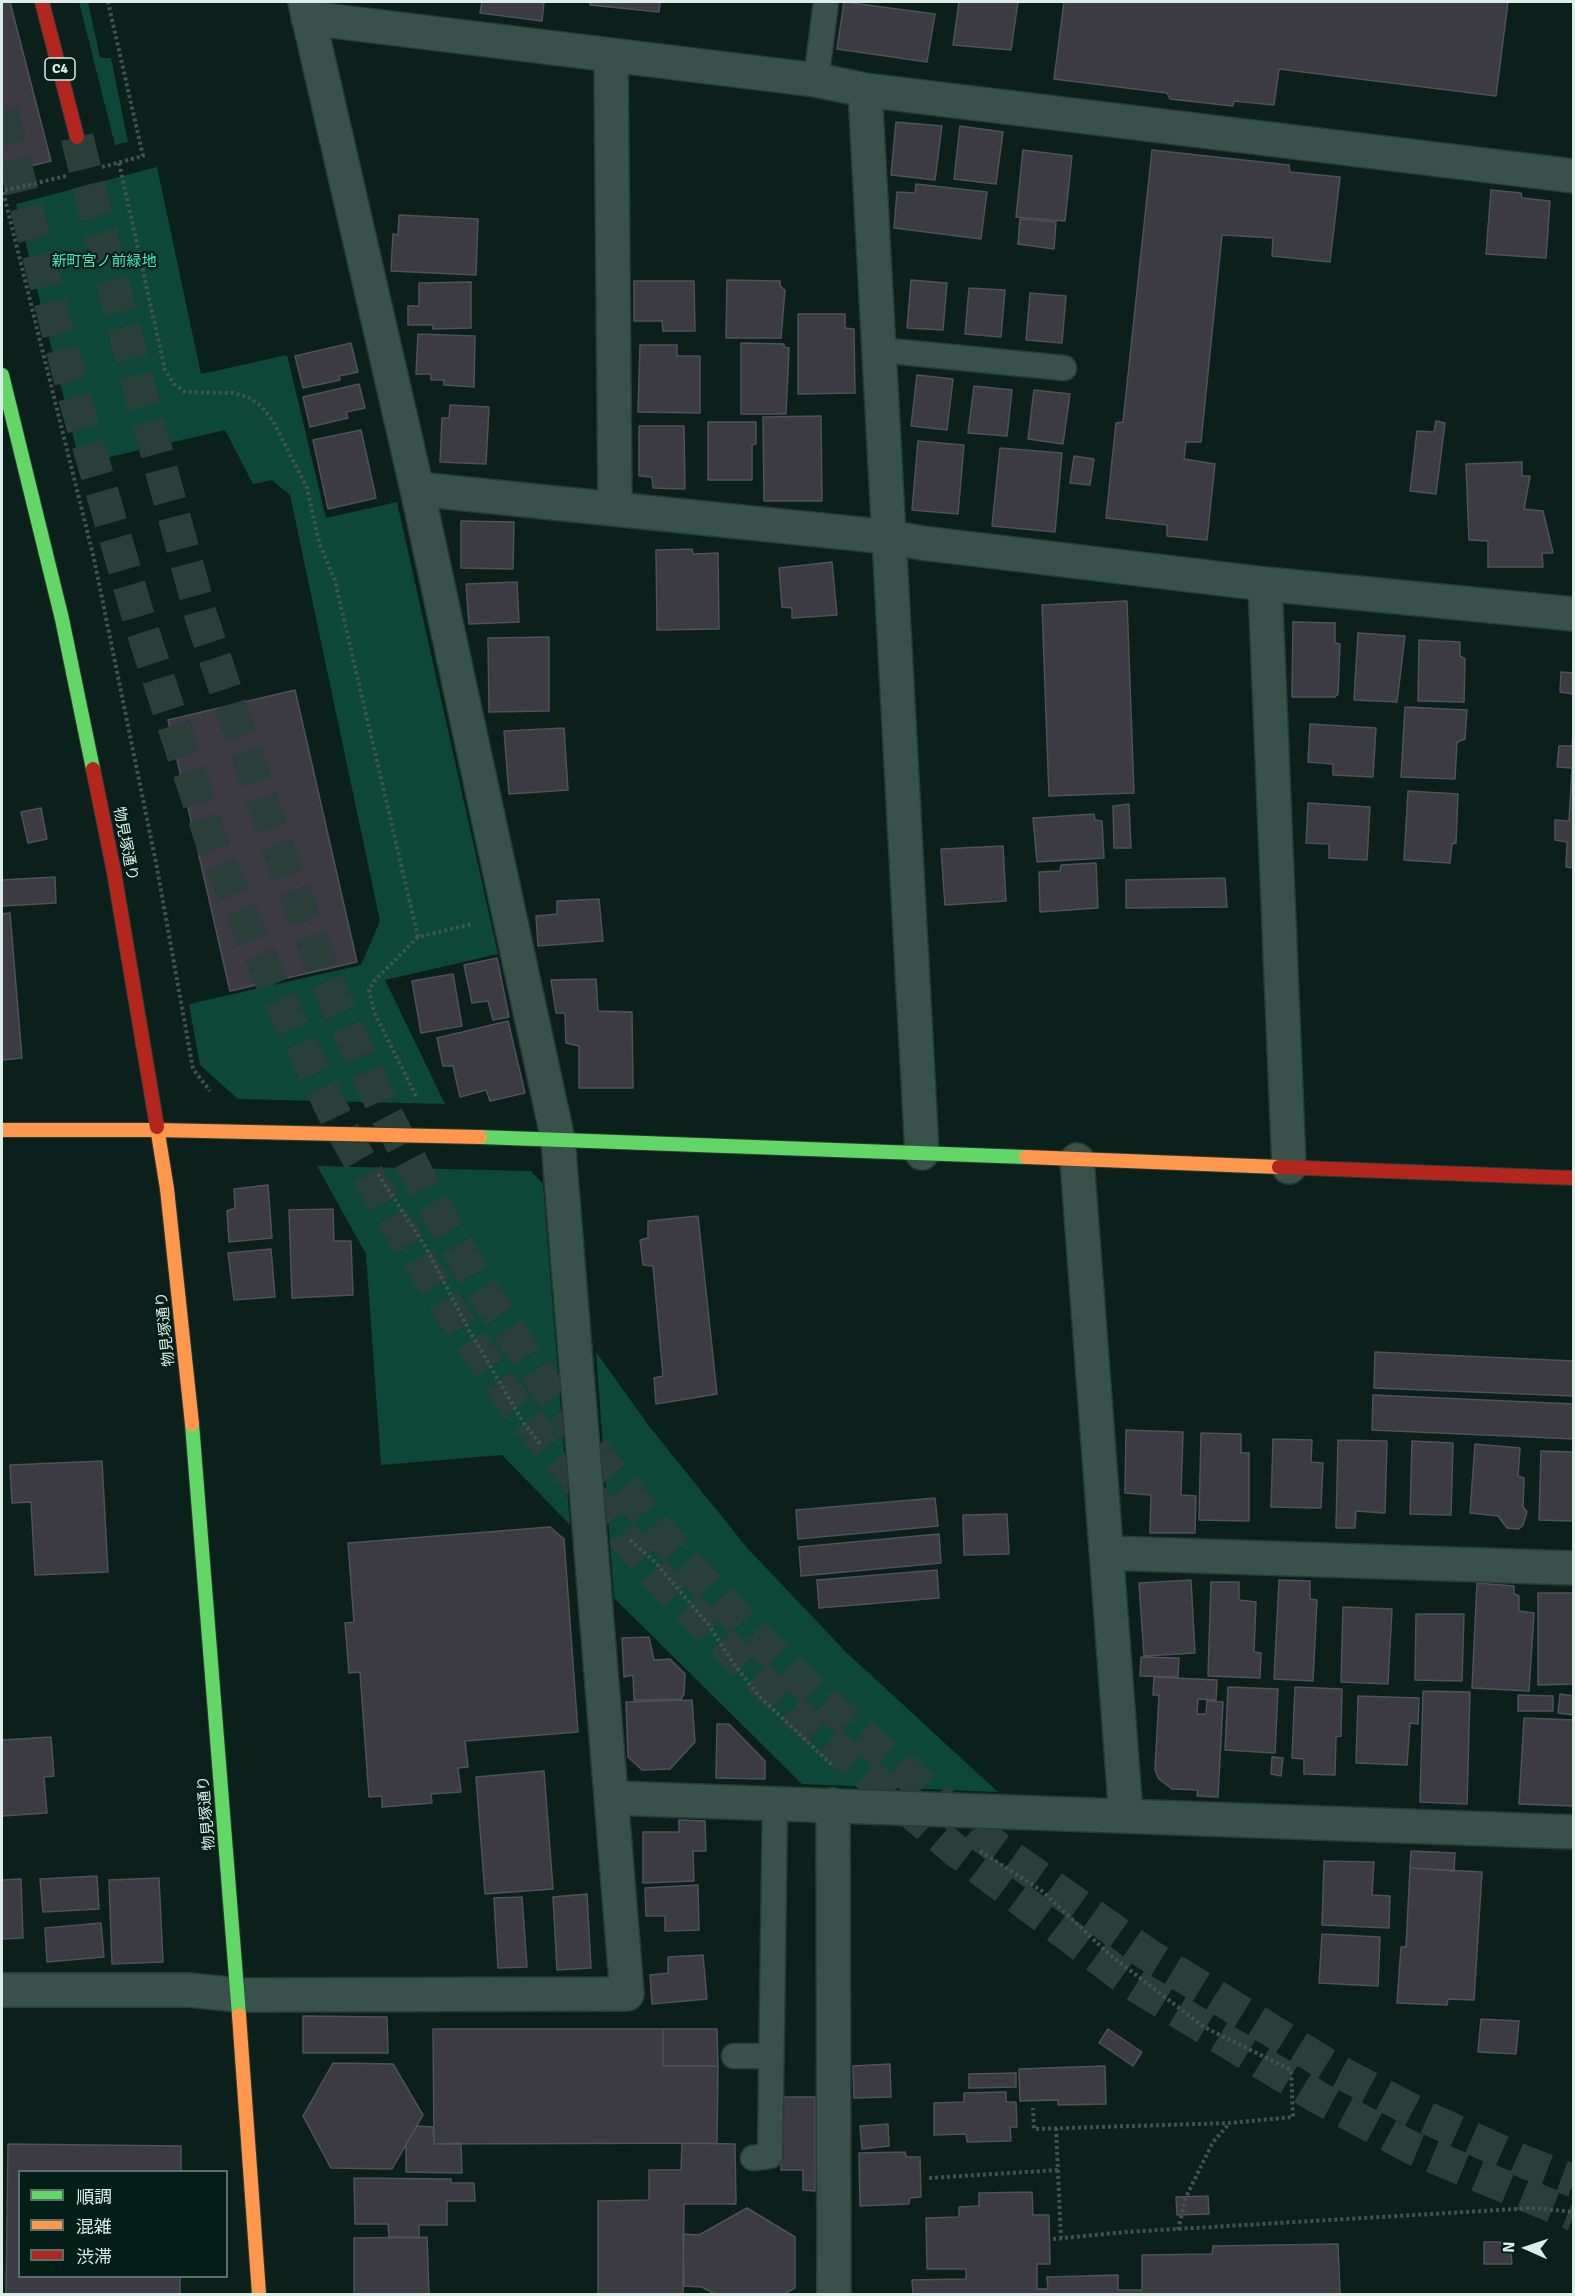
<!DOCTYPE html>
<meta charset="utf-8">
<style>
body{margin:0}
#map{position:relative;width:1575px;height:2296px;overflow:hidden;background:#0b201b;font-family:Signika,"Noto Sans JP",sans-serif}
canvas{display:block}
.frame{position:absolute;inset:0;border:3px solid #daeee7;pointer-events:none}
.legend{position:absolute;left:18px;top:2170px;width:210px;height:108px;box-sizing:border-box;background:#031e16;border:2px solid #59716a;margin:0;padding:8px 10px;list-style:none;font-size:18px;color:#daeee7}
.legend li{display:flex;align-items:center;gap:12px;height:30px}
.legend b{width:30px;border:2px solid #59716a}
.north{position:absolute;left:1497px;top:2218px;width:60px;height:60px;-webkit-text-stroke:4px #031e16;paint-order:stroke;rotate:273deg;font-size:16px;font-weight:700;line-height:24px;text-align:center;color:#daeee7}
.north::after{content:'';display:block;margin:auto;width:21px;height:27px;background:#daeee7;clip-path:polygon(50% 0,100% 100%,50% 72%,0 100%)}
</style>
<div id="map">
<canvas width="1575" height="2296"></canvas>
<div class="frame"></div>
<ul class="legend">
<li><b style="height:8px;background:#63d668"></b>順調</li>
<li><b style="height:8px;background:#ff974d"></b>混雑</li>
<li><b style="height:8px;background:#b3261e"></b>渋滞</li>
</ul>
<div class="north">N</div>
</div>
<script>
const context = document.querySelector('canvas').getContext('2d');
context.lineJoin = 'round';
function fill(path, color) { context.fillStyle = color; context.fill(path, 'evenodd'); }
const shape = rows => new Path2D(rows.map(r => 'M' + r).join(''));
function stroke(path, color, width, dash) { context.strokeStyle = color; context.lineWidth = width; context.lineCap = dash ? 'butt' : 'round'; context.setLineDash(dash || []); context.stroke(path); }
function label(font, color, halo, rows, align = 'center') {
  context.font = font + ' Signika,"Noto Sans JP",sans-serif'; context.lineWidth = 4.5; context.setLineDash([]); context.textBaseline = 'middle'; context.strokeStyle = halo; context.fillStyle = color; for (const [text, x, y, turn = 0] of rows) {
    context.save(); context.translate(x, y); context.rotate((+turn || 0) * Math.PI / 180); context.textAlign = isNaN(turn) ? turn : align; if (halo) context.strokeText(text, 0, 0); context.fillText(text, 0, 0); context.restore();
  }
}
fill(shape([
 [79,2,88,2,100,58,111,58,128,142,115,145],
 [157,167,201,374,287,355,326,518,397,502,498,954,385,980,445,1104,238,1099,200,1065,189,1004,361,965,380,921,290,495,272,480,253,484,225,430,80,464,16,204],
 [317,1166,531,1171,543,1184,570,1525,502,1455,381,1465,366,1254],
 [596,1352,649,1426,748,1549,847,1653,998,1792,802,1784,614,1598]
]), '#0c4738');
const building = shape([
 [2,2,10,2,51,161,2,173,2,2],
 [482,2,544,2,542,21,480,13,482,2],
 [590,2,660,2,659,12,590,5,590,2],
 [844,2,935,14,927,62,837,49,844,2],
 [959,2,1018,2,1011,50,953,45,959,2],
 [1064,2,1508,2,1496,96,1279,69,1274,105,1234,101,1233,106,1170,99,1167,93,1054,79,1064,2],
 [896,122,942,126,935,180,891,175,896,122],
 [960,126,1003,132,996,184,954,179,960,126],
 [1023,150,1072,156,1065,221,1016,217,1023,150],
 [1152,150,1289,165,1290,172,1340,177,1330,262,1272,256,1273,238,1222,235,1201,442,1186,442,1184,459,1215,464,1207,540,1167,536,1167,525,1106,518,1116,423,1123,422,1152,150],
 [916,184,987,192,981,239,894,228,897,192,915,193,916,184],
 [1491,190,1521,193,1522,198,1550,201,1546,258,1486,254,1491,190],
 [399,215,478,219,476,275,391,271,393,234,398,235,399,215],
 [1020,219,1056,222,1054,249,1018,244,1020,219],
 [727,280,780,281,780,286,785,290,781,338,726,338,727,280],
 [911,280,947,283,943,330,907,328,911,280],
 [634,281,694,281,695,331,663,331,662,321,634,321,634,281],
 [471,282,471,328,433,329,433,325,408,325,408,306,419,306,419,283,471,282],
 [969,288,1005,290,1001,337,965,334,969,288],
 [1030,293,1066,296,1062,343,1026,340,1030,293],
 [798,314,845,314,845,328,854,329,855,393,798,394,798,314],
 [418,334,475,336,474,387,444,385,444,380,431,380,431,374,416,374,418,334],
 [351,343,358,372,339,376,340,380,303,388,295,356,351,343],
 [741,343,784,344,784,347,789,348,786,414,741,414,741,343],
 [640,345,677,345,677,356,700,356,700,413,638,412,640,345],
 [917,375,953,379,947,430,911,426,917,375],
 [359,384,365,408,346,412,348,418,310,427,303,397,359,384],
 [974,386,1012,390,1007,436,968,433,974,386],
 [1034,390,1070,394,1063,444,1028,439,1034,390],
 [450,405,489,407,486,464,440,462,442,418,449,418,450,405],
 [821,416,822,501,764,501,763,417,821,416],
 [1436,421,1445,423,1436,494,1410,491,1417,431,1434,432,1436,421],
 [708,422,756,422,756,444,752,445,752,480,708,480,708,422],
 [639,426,684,426,685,489,653,488,652,477,639,476,639,426],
 [361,430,376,498,328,509,313,440,361,430],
 [918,441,964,445,958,514,912,510,918,441],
 [1000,448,1062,453,1055,532,992,526,1000,448],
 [1074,456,1094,459,1090,485,1070,483,1074,456],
 [1522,462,1522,476,1530,476,1524,509,1543,511,1553,553,1542,553,1543,567,1488,567,1488,541,1469,540,1466,464,1522,462],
 [461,521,514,522,513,569,461,568,461,521],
 [692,549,693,554,718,553,719,629,657,630,656,550,692,549],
 [832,562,837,615,792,618,792,608,782,607,779,568,832,562],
 [517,582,519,622,469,624,466,584,517,582],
 [1127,601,1134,793,1049,796,1042,605,1127,601],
 [1293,622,1335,623,1335,643,1340,644,1338,694,1335,697,1292,697,1293,622],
 [1358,633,1405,636,1397,702,1354,700,1358,633],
 [549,637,549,711,489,712,488,638,549,637],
 [1419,640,1460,642,1460,656,1465,659,1464,702,1418,701,1419,640],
 [1561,672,1574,673,1574,694,1560,692,1561,672],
 [295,690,357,962,230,991,168,720,295,690],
 [1405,707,1467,710,1465,739,1457,742,1455,779,1401,777,1405,707],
 [1574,720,1574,868,1566,867,1567,842,1555,840,1555,820,1569,821,1572,768,1557,767,1559,746,1572,746,1574,720],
 [1310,724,1376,728,1373,777,1333,775,1333,764,1308,762,1310,724],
 [564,728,568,790,509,794,504,731,564,728],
 [1408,791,1458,794,1456,843,1452,844,1450,863,1404,860,1408,791],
 [1308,803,1370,807,1367,860,1329,858,1329,844,1306,843,1308,803],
 [1129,804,1131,848,1114,848,1113,806,1129,804],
 [41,808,47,839,28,843,21,812,41,808],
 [1094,814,1095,820,1102,821,1104,858,1037,862,1033,818,1094,814],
 [1003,846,1006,901,945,905,941,849,1003,846],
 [1096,863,1098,908,1040,912,1039,872,1060,871,1061,865,1096,863],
 [55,877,56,903,2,906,2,880,55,877],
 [1225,878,1227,907,1126,908,1126,880,1225,878],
 [599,899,603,941,538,946,536,916,557,914,557,901,599,899],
 [10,913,22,1058,2,1060,2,914,10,913],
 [497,958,509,1017,493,1020,488,1001,472,1003,464,965,497,958],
 [453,974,462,1026,421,1033,412,981,453,974],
 [596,979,598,1011,632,1012,633,1088,579,1088,579,1046,566,1043,565,1013,556,1013,551,980,596,979],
 [508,1021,525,1093,490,1101,486,1090,460,1097,453,1066,443,1066,437,1038,508,1021],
 [268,1185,272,1238,229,1242,227,1211,235,1208,234,1189,268,1185],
 [333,1209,334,1241,351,1241,353,1295,292,1298,289,1210,333,1209],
 [698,1216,717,1394,656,1404,654,1378,663,1376,653,1266,643,1265,640,1240,648,1238,648,1221,698,1216],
 [271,1249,275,1297,234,1300,228,1253,271,1249],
 [1375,1352,1574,1361,1574,1396,1374,1388,1375,1352],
 [1373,1395,1574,1404,1574,1439,1372,1430,1373,1395],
 [1126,1430,1183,1432,1181,1495,1196,1496,1195,1533,1150,1533,1151,1495,1125,1493,1126,1430],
 [1201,1433,1241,1434,1241,1453,1249,1453,1249,1521,1199,1520,1201,1433],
 [1273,1439,1312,1440,1311,1462,1323,1463,1321,1508,1271,1507,1273,1439],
 [1338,1440,1387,1441,1385,1513,1356,1511,1355,1528,1336,1528,1338,1440],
 [1412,1441,1453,1443,1451,1515,1410,1514,1412,1441],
 [1475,1444,1520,1448,1518,1476,1524,1478,1523,1507,1527,1512,1523,1525,1519,1529,1507,1528,1498,1516,1470,1513,1475,1444],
 [1541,1451,1574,1452,1574,1521,1539,1520,1541,1451],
 [102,1461,108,1572,35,1575,31,1502,12,1503,10,1465,102,1461],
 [935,1498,938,1526,798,1539,796,1510,935,1498],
 [1007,1514,1009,1554,964,1555,963,1515,1007,1514],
 [550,1527,564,1539,578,1732,465,1741,468,1767,458,1768,461,1792,431,1794,432,1803,382,1807,382,1796,369,1797,360,1672,349,1673,345,1623,354,1622,348,1543,550,1527],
 [939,1534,941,1563,801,1576,799,1547,939,1534],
 [937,1570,939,1598,819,1608,817,1580,937,1570],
 [1191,1580,1195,1653,1144,1656,1139,1583,1191,1580],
 [1279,1580,1310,1581,1310,1599,1317,1600,1313,1681,1274,1679,1279,1580],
 [1211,1582,1239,1582,1239,1600,1256,1602,1254,1652,1261,1653,1260,1678,1208,1676,1211,1582],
 [1477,1583,1514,1586,1514,1594,1519,1596,1519,1611,1534,1613,1529,1691,1472,1688,1477,1583],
 [1538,1593,1574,1593,1574,1684,1538,1685,1538,1593],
 [1343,1607,1392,1609,1388,1684,1341,1682,1343,1607],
 [1416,1614,1464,1614,1462,1681,1415,1680,1416,1614],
 [649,1637,654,1660,670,1659,685,1674,684,1694,681,1699,634,1700,633,1675,624,1677,622,1638,649,1637],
 [1141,1657,1179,1658,1178,1677,1140,1676,1141,1657],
 [1154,1677,1217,1680,1216,1700,1198,1699,1197,1714,1206,1714,1207,1701,1223,1702,1218,1797,1197,1796,1198,1790,1172,1789,1159,1779,1155,1770,1159,1695,1153,1695,1154,1677],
 [1228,1687,1278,1689,1275,1753,1225,1750,1228,1687],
 [1295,1687,1342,1689,1341,1736,1336,1737,1335,1775,1304,1774,1304,1759,1292,1758,1295,1687],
 [1423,1691,1470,1692,1467,1804,1420,1802,1423,1691],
 [1560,1694,1574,1696,1574,1715,1558,1713,1560,1694],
 [1518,1695,1553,1696,1553,1711,1518,1711,1518,1695],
 [1358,1696,1419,1698,1418,1724,1410,1723,1407,1765,1356,1763,1358,1696],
 [692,1700,695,1742,670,1769,642,1770,628,1757,626,1702,692,1700],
 [1524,1718,1574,1720,1573,1806,1519,1804,1524,1718],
 [717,1724,729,1724,765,1761,765,1779,716,1778,717,1724],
 [51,1737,54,1776,44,1777,47,1813,2,1816,2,1740,51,1737],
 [1272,1757,1283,1758,1281,1776,1271,1774,1272,1757],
 [544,1771,553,1889,485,1894,476,1777,544,1771],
 [679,1820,705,1821,706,1851,693,1851,694,1881,643,1883,643,1832,679,1832,679,1820],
 [1411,1851,1455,1853,1454,1871,1410,1868,1411,1851],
 [1324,1861,1374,1862,1372,1895,1390,1896,1389,1928,1322,1925,1324,1861],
 [1410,1868,1482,1872,1474,2000,1448,1999,1447,2005,1397,2003,1401,1947,1406,1947,1410,1868],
 [97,1876,99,1909,43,1912,40,1879,97,1876],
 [159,1878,163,1962,112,1964,109,1880,159,1878],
 [21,1879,23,1938,2,1939,2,1880,21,1879],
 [698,1885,699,1930,665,1931,665,1916,646,1916,645,1888,698,1885],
 [587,1894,591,1968,557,1970,553,1897,587,1894],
 [522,1897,527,1967,498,1968,494,1898,522,1897],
 [101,1923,104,1957,47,1962,45,1928,101,1923],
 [1322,1934,1380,1937,1378,1986,1319,1983,1322,1934],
 [703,1955,707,1999,652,2004,650,1975,668,1973,668,1957,703,1955],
 [303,2016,387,2017,388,2053,303,2053,303,2016],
 [1481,2019,1519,2021,1516,2054,1478,2052,1481,2019],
 [433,2029,663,2029,663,2066,718,2066,717,2143,434,2144,433,2029],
 [663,2029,717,2029,718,2066,663,2066,663,2029],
 [1108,2029,1142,2052,1133,2066,1099,2043,1108,2029],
 [333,2063,393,2064,423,2115,392,2169,331,2168,303,2116,333,2063],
 [890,2064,891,2097,854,2098,853,2066,890,2064],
 [1105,2066,1106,2104,1058,2105,1058,2100,1020,2101,1019,2069,1105,2066],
 [1016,2073,1016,2087,969,2088,969,2074,1016,2073],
 [1006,2092,1006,2102,1016,2102,1017,2127,1010,2127,1011,2141,967,2142,966,2134,934,2135,934,2103,964,2102,964,2093,1006,2092],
 [782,2097,815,2097,815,2191,803,2190,803,2170,781,2170,782,2097],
 [888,2124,889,2146,862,2149,860,2126,888,2124],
 [417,2126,433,2127,434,2144,461,2143,462,2173,406,2172,406,2144,417,2126],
 [682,2143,735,2144,736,2204,684,2204,683,2294,598,2294,598,2201,649,2200,649,2170,681,2170,682,2143],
 [8,2144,181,2146,181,2172,20,2172,20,2276,180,2276,180,2294,6,2294,8,2144],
 [905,2152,906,2157,920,2157,921,2197,910,2198,909,2204,860,2206,859,2153,905,2152],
 [354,2178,451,2179,451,2183,474,2183,475,2201,447,2201,447,2225,419,2225,419,2238,389,2237,388,2224,355,2224,354,2178],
 [1032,2192,1033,2215,1049,2215,1050,2264,1037,2264,1037,2289,1048,2289,1047,2277,1118,2275,1118,2290,1142,2290,1142,2255,1212,2254,1213,2246,1338,2244,1340,2294,913,2294,912,2280,966,2279,966,2269,927,2269,926,2218,959,2217,959,2207,979,2206,979,2193,1032,2192],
 [1208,2196,1209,2214,1177,2215,1176,2197,1208,2196],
 [747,2208,795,2237,795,2288,784,2294,715,2294,702,2287,684,2286,683,2234,699,2235,747,2208],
 [427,2237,429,2294,354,2294,354,2238,427,2237],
 [1484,2242,1510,2242,1512,2264,1484,2264,1484,2242]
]);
fill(building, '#3c3a42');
stroke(building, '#4e5355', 1.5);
stroke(shape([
 [2,112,76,403,141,626,214,848,278,997,339,1124,393,1219,455,1318,516,1406,657,1576,731,1651,796,1713,955,1850,1130,1982,1319,2098,1414,2149,1574,2215],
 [77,137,137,380,201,616,269,822,327,982,387,1116,432,1202,481,1288,542,1380,601,1460,677,1553,746,1627,818,1697,973,1830,1147,1954,1334,2069,1427,2118,1527,2163,1574,2181]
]), '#2a3f3a', 33, [33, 16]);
const lane = shape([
 [816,80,826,2],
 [880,350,1064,368],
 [734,2056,771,2056],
 [753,2158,770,2156,775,1803]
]);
const street = shape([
 [308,18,816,80,865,90,1574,176],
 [611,57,615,508],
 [865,90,922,1153],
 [417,489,889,537,922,543,1265,584,1574,614],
 [1265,584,1289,1167],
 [1077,1160,1126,1816],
 [1107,1553,1574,1568],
 [612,1798,1574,1832],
 [833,1805,834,2294],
 [2,1990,189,1990,238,1995,627,1994,558,1140,417,489,305,2]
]);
const fast = shape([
 [2,375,62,619,93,769],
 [480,1137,1026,1157],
 [192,1424,239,2015]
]);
const slow = shape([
 [157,1127,167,1189,192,1424],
 [2,1130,158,1130,480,1137],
 [1026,1157,1279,1167],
 [239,2015,259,2294]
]);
const jam = shape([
 [42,2,77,137],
 [93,769,114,872,157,1127],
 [1279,1167,1574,1178]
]);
stroke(lane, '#2a3b37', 27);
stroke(street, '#2a3b37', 36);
stroke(fast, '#2a3b37', 16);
stroke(slow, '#2a3b37', 16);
stroke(jam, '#2a3b37', 16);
stroke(shape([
 [119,163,165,370,174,384,185,392,233,393,248,397,261,406,273,421,307,488,319,542,335,581,418,937],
 [102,167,143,156,108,2],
 [66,176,3,191,94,559,157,868,193,1069,210,1091],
 [416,1096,374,1012,369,990,374,981,418,937,472,924],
 [378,1174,425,1246,469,1330,523,1422,541,1445],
 [630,1540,655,1562,708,1624,733,1663,759,1696,833,1766],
 [980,1851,1042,1891,1110,1955,1204,2027,1291,2070,1293,2117,1230,2123,1034,2129,1033,2108],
 [1056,2128,1061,2238],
 [929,2178,1058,2170],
 [1178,2230,1186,2197,1213,2142,1229,2124],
 [1053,2239,1126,2232,1533,2208,1574,2212]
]), '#3f544e', 4, [3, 3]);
stroke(lane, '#38524b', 24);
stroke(street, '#38524b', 33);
stroke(fast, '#63d668', 14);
stroke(slow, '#ff974d', 14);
stroke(jam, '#b3261e', 14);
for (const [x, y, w] of [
 [60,69,30]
]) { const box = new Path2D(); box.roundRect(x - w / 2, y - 11, w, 22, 4.5); context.fillStyle = '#031e16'; context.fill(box); stroke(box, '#daeee7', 1.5); }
label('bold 14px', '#daeee7', null, [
 ["C4",60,69]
]);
label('15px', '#3fedc1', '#031e16', [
 ["新町宮ノ前緑地",104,262]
]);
label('15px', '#daeee7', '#031e16', [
 ["物見塚通り",125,844,79],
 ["物見塚通り",166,1329,-96],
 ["物見塚通り",207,1813,-95]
]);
</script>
